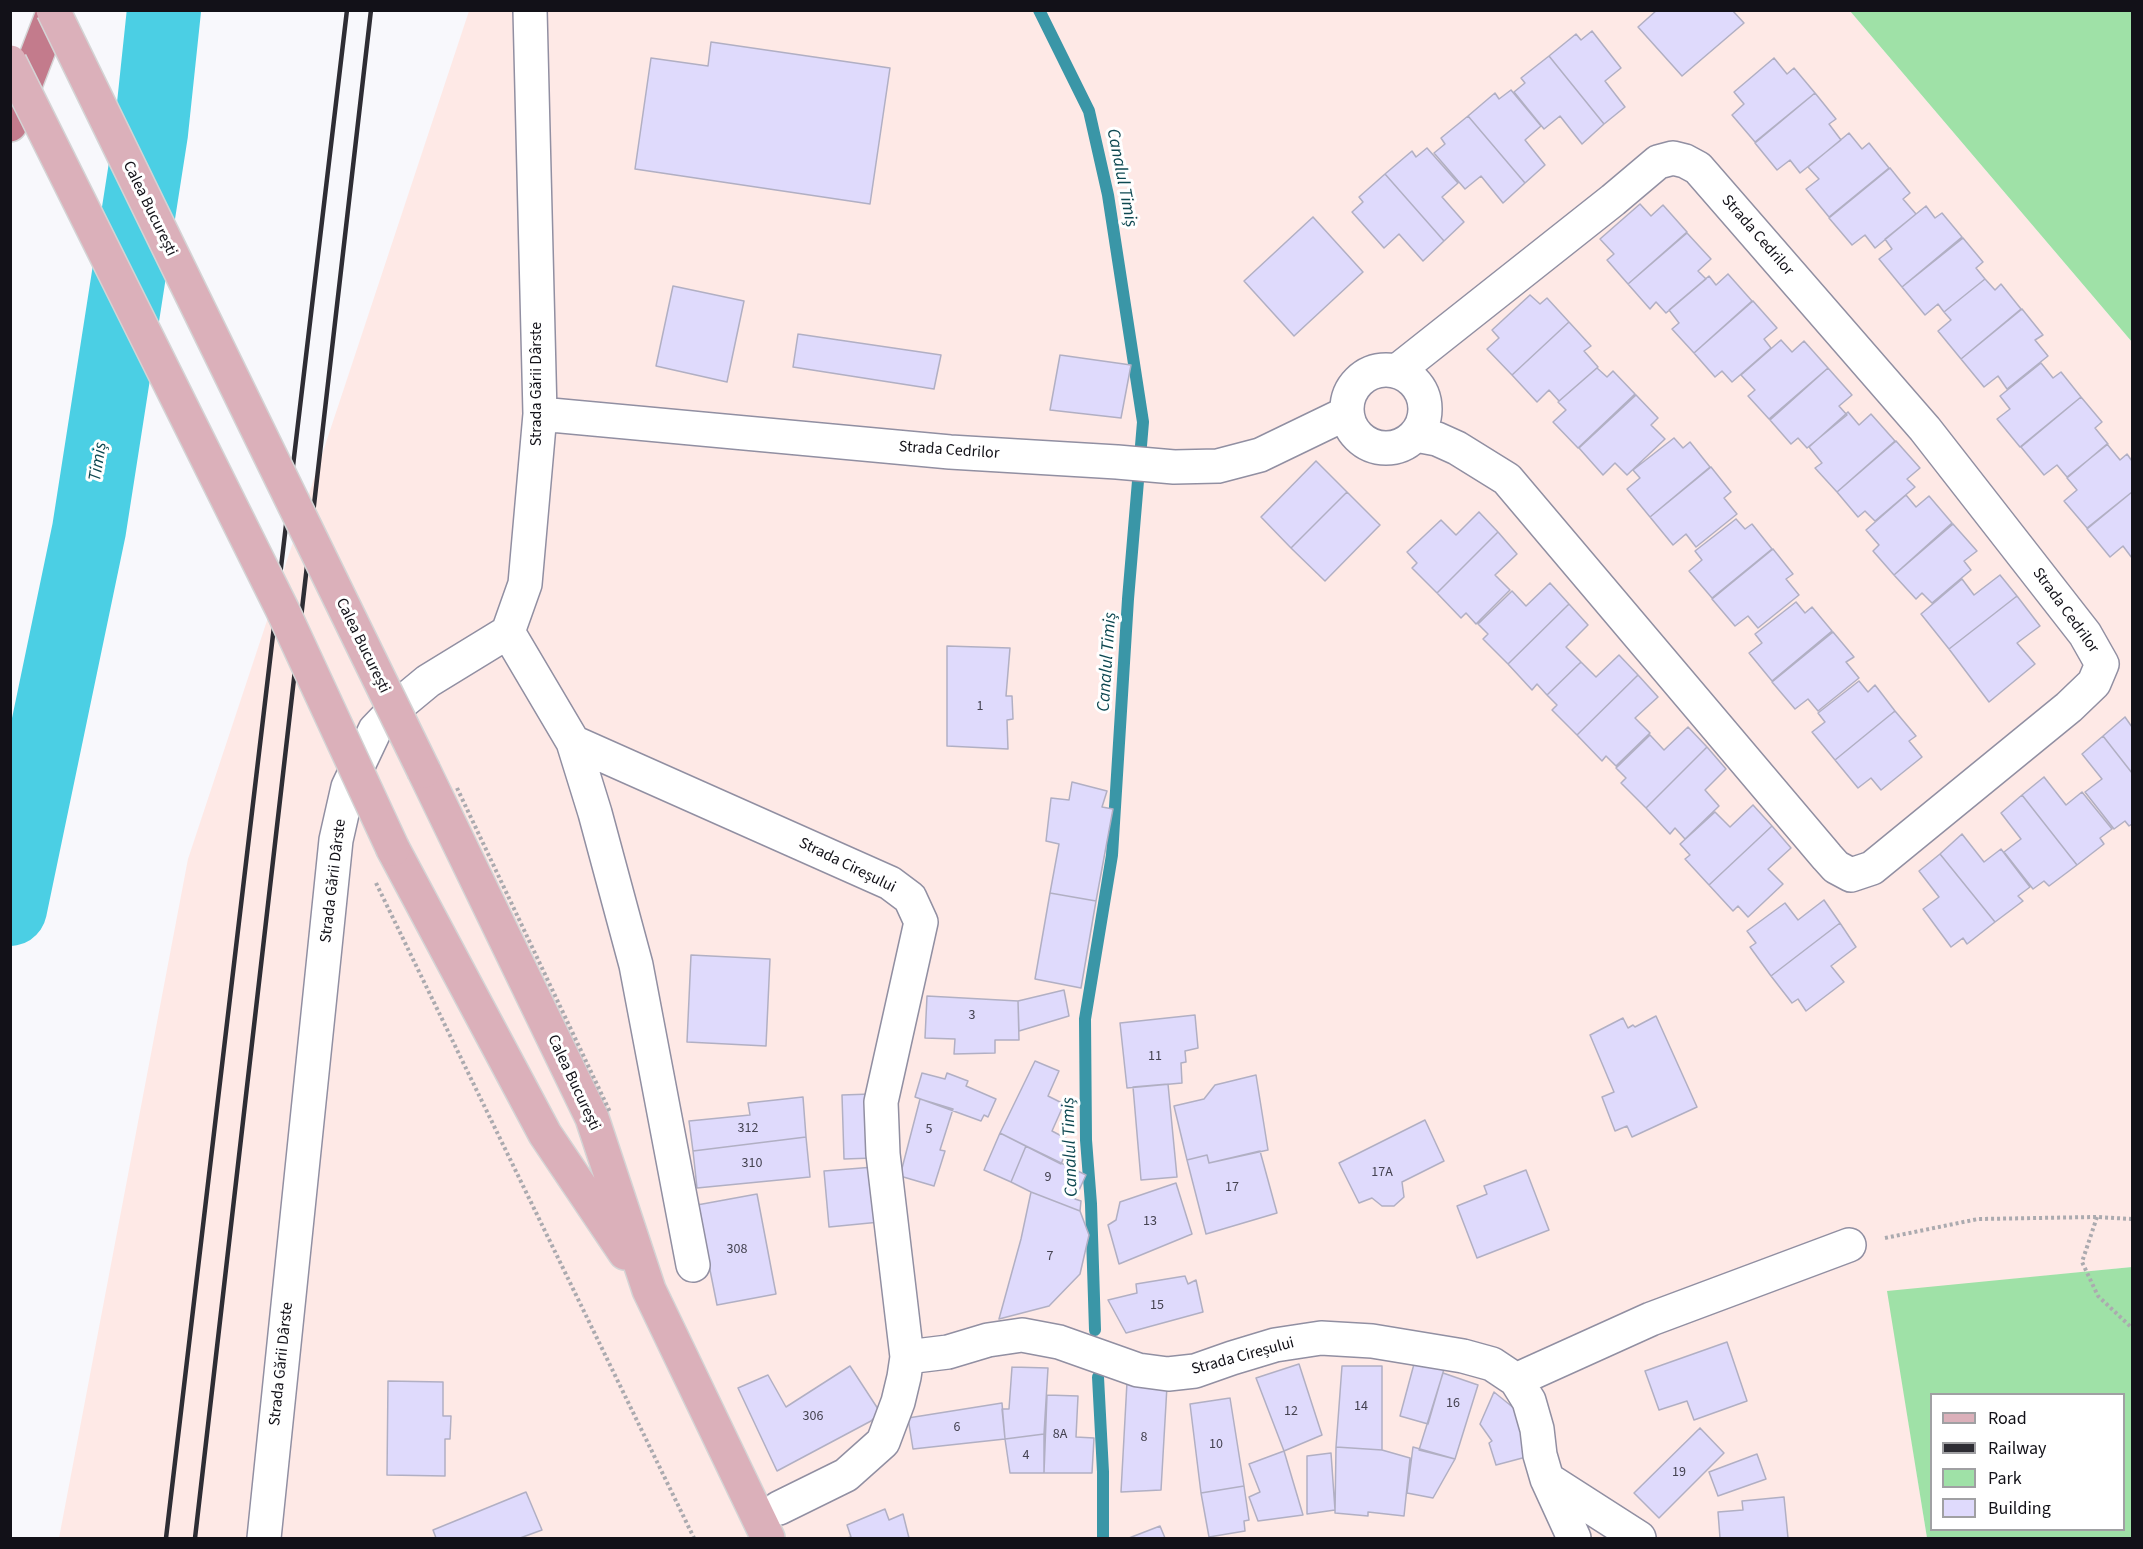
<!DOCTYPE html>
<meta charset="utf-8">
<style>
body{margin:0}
#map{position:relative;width:2143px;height:1549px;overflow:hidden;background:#f8f8fc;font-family:"Source Sans 3",sans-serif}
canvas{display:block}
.frame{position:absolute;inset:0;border:12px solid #121118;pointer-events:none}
.legend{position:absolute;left:1930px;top:1393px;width:195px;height:138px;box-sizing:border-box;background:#fff;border:2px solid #a0a0a3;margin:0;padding:8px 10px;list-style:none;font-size:18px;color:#121118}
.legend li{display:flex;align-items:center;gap:12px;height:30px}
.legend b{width:30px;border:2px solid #a0a0a3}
</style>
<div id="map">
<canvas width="2143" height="1549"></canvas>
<div class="frame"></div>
<ul class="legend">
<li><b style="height:8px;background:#dbb0ba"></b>Road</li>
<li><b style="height:8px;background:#2e2d34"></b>Railway</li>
<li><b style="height:16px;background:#9fe1a7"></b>Park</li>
<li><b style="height:16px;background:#dfdafc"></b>Building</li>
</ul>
</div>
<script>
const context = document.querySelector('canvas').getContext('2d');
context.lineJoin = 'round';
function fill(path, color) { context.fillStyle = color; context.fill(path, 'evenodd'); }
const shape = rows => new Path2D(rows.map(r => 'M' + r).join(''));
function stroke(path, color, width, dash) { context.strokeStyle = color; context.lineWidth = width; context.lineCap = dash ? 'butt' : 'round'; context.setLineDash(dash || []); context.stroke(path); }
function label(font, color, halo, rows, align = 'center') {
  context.font = font + ' "Source Sans 3",sans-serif'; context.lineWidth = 6; context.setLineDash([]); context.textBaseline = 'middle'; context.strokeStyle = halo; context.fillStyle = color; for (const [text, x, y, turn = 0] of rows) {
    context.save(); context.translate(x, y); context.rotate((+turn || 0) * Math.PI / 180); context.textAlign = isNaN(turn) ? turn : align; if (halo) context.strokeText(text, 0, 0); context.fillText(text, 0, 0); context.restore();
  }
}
fill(shape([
 [469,11,1850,11,2132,342,2132,1267,1888,1292,1927,1538,59,1538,188,859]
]), '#fee9e6');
fill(shape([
 [1850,11,2132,11,2132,342],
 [2132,1267,2132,1538,1927,1538,1887,1291],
 [1932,1394,2124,1394,2124,1530,1932,1530]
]), '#9fe1a7');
stroke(shape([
 [1039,10,1089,111,1108,195,1143,422,1128,599,1112,855,1085,1019,1086,1140,1091,1204,1095,1330],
 [1098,1377,1103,1472,1103,1538]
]), '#3a96a7', 12);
stroke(shape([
 [10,909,89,530,151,133,164,10]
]), '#4bcfe4', 74);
const building = shape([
 [1657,10,1732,10,1744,23,1682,76,1638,27,1657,10],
 [1592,31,1621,68,1605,81,1625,107,1604,124,1549,56,1576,34,1581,40,1592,31],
 [711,42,890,68,870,204,635,169,651,58,708,66,711,42],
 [1549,56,1604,124,1582,144,1560,116,1544,129,1514,92,1525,83,1521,78,1549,56],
 [1774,58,1787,74,1794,68,1815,93,1755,142,1732,115,1744,104,1734,92,1774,58],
 [1511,90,1541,126,1525,140,1545,165,1525,183,1468,116,1495,93,1499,99,1511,90],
 [1815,93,1836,119,1829,124,1841,140,1800,173,1790,160,1777,170,1755,143,1815,93],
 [1468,116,1525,183,1503,203,1481,176,1465,189,1434,153,1445,144,1441,138,1468,116],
 [1849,133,1862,149,1869,143,1889,168,1829,217,1806,189,1819,179,1808,167,1849,133],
 [1427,148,1458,183,1442,197,1464,222,1444,241,1385,174,1412,151,1416,157,1427,148],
 [1890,168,1910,193,1903,199,1916,214,1875,248,1865,235,1852,245,1829,218,1890,168],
 [1385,174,1444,241,1423,261,1399,234,1384,248,1352,212,1363,202,1359,197,1385,174],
 [1640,204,1651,216,1663,205,1687,232,1628,284,1607,260,1614,254,1600,239,1640,204],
 [1926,206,1935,218,1942,213,1962,237,1902,287,1879,259,1892,249,1885,239,1926,206],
 [1313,217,1363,272,1294,336,1244,281,1313,217],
 [1687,233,1711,259,1698,271,1706,279,1666,313,1656,302,1650,309,1628,284,1687,233],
 [1963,238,1983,262,1976,268,1985,279,1944,312,1938,304,1925,315,1902,287,1963,238],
 [1728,274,1752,301,1694,353,1672,329,1679,323,1669,310,1709,276,1716,285,1728,274],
 [1985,279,1995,290,2001,284,2021,309,1961,359,1938,331,1951,320,1944,312,1985,279],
 [673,286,744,301,727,382,656,366,673,286],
 [1530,295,1540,304,1547,298,1569,322,1512,375,1487,349,1499,338,1492,330,1530,295],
 [1753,301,1777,328,1764,339,1771,348,1732,382,1722,371,1715,377,1694,353,1753,301],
 [2022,309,2043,335,2035,340,2048,356,2007,389,1998,376,1984,387,1961,359,2022,309],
 [1569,322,1591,346,1584,351,1598,367,1559,401,1549,390,1537,402,1512,375,1569,322],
 [798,334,941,355,934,389,793,367,798,334],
 [1781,340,1792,352,1804,341,1828,368,1769,419,1748,396,1755,390,1741,375,1781,340],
 [1060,355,1131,365,1121,418,1050,410,1060,355],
 [2041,363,2053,378,2061,372,2081,397,2020,447,1997,419,2010,409,2000,396,2041,363],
 [1597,368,1607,377,1613,371,1635,394,1578,448,1553,422,1566,410,1558,402,1597,368],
 [1828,368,1852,395,1839,406,1847,415,1807,448,1798,438,1791,444,1770,420,1828,368],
 [1636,395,1658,418,1651,425,1665,439,1627,475,1615,463,1603,475,1579,448,1636,395],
 [2081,397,2102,422,2095,428,2108,444,2067,477,2057,465,2044,475,2021,447,2081,397],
 [1848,412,1859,425,1871,414,1895,441,1837,492,1815,468,1822,463,1809,447,1848,412],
 [1674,438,1683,448,1690,442,1710,467,1650,517,1627,489,1640,478,1633,470,1674,438],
 [1896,441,1920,468,1907,479,1915,487,1875,521,1865,511,1858,517,1837,492,1896,441],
 [2107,444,2120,460,2127,454,2132,461,2132,492,2087,528,2064,501,2077,490,2067,478,2107,444],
 [1316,461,1347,492,1291,548,1261,517,1316,461],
 [1711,467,1731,492,1724,498,1737,514,1696,547,1686,534,1673,545,1650,517,1711,467],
 [1347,492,1380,525,1325,581,1291,548,1347,492],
 [2132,492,2132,558,2123,546,2110,557,2087,529,2132,492],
 [1906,495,1916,507,1929,496,1952,523,1894,575,1873,551,1879,545,1866,530,1906,495],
 [1479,512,1498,532,1437,593,1412,568,1417,563,1407,552,1441,520,1456,535,1479,512],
 [1736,519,1745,529,1752,524,1772,549,1712,598,1689,571,1702,560,1695,551,1736,519],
 [1953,524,1977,551,1964,561,1971,570,1932,603,1922,593,1916,599,1894,575,1953,524],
 [1498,532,1517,554,1495,575,1510,590,1476,624,1466,613,1461,618,1437,593,1498,532],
 [1773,549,1793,574,1786,579,1799,595,1758,628,1748,616,1735,626,1712,599,1773,549],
 [2000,575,2017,596,1949,649,1921,614,1962,579,1974,595,2000,575],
 [1550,583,1569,604,1508,664,1483,639,1488,634,1478,624,1512,591,1526,606,1550,583],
 [2017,596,2040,626,2017,643,2035,664,1989,702,1949,649,2017,596],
 [1796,602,1805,613,1812,607,1832,631,1772,681,1749,653,1762,643,1755,634,1796,602],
 [1569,604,1588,625,1566,647,1581,662,1547,695,1537,684,1532,690,1508,664,1569,604],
 [1833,632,1854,657,1846,662,1859,678,1818,711,1808,699,1795,709,1772,682,1833,632],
 [947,646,1010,648,1006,696,1012,696,1013,719,1007,720,1008,749,947,746,947,646],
 [1619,655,1638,675,1577,735,1552,710,1557,705,1547,695,1581,662,1596,677,1619,655],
 [1638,675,1658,697,1635,718,1650,733,1616,766,1606,756,1602,761,1577,735,1638,675],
 [1859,681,1868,692,1875,685,1895,711,1835,760,1812,732,1825,722,1818,713,1859,681],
 [1895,711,1916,736,1909,741,1922,757,1881,790,1871,778,1858,788,1835,760,1895,711],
 [2125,717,2132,727,2132,773,2103,736,2125,717],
 [1688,727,1707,747,1646,808,1621,783,1626,778,1616,768,1650,735,1664,750,1688,727],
 [2103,736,2132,773,2132,824,2129,826,2125,821,2114,829,2085,792,2102,779,2082,754,2103,736],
 [1707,747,1726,769,1705,790,1719,806,1685,839,1675,828,1670,834,1646,808,1707,747],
 [2044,777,2066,805,2082,792,2112,829,2100,838,2104,844,2077,865,2022,795,2044,777],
 [1072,782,1107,791,1102,807,1113,809,1096,901,1050,893,1059,844,1046,841,1051,798,1069,800,1072,782],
 [2022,795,2077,865,2049,886,2044,881,2033,889,2004,852,2021,839,2001,813,2022,795],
 [1753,805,1772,826,1709,885,1685,859,1690,855,1680,844,1715,812,1730,827,1753,805],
 [1772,826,1791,848,1768,869,1783,884,1748,917,1738,906,1733,911,1709,885,1772,826],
 [1962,834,1984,862,2001,849,2030,887,2018,896,2023,901,1995,922,1940,854,1962,834],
 [1940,854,1995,922,1967,944,1963,938,1951,947,1923,909,1939,897,1919,871,1940,854],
 [1050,893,1096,901,1081,988,1035,979,1050,893],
 [1824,900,1840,923,1771,976,1750,947,1756,943,1747,931,1785,903,1798,920,1824,900],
 [1840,923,1856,947,1831,966,1844,982,1806,1011,1798,999,1792,1003,1771,976,1840,923],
 [691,955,770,959,766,1046,687,1042,691,955],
 [1064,990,1069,1016,1019,1031,1018,1001,1064,990],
 [927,996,1018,1001,1019,1040,995,1040,995,1053,954,1054,955,1039,925,1038,927,996],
 [1195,1015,1198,1048,1185,1051,1186,1062,1181,1063,1182,1083,1127,1088,1120,1023,1195,1015],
 [1656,1016,1697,1107,1632,1137,1627,1126,1615,1131,1602,1097,1614,1092,1590,1035,1623,1018,1628,1028,1633,1025,1635,1027,1656,1016],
 [1035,1061,1059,1071,1048,1096,1064,1104,1052,1131,1071,1141,1061,1164,1000,1133,1035,1061],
 [922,1073,945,1079,947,1073,968,1081,966,1086,996,1099,988,1117,984,1115,981,1121,915,1097,922,1073],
 [1256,1075,1268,1150,1209,1163,1207,1155,1187,1160,1174,1106,1204,1099,1215,1085,1256,1075],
 [1168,1084,1177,1177,1141,1180,1133,1087,1168,1084],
 [871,1094,874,1158,844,1159,842,1095,871,1094],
 [803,1097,806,1137,693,1151,689,1121,750,1115,748,1103,803,1097],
 [920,1099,953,1109,940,1150,945,1151,934,1186,900,1176,920,1099],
 [1425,1120,1444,1161,1402,1182,1404,1197,1394,1206,1382,1206,1372,1198,1359,1203,1339,1163,1425,1120],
 [1000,1133,1026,1146,1011,1182,984,1170,1000,1133],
 [806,1137,810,1177,697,1188,693,1151,806,1137],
 [1026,1146,1086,1175,1075,1199,1081,1201,1080,1211,1031,1192,1011,1182,1026,1146],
 [1260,1151,1277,1213,1206,1234,1187,1160,1207,1155,1209,1163,1260,1151],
 [874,1167,880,1222,829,1227,824,1171,874,1167],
 [1526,1170,1549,1230,1477,1258,1457,1206,1487,1194,1484,1186,1526,1170],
 [1176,1183,1192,1234,1119,1264,1108,1225,1116,1220,1120,1202,1176,1183],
 [1031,1192,1080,1211,1089,1235,1080,1274,1049,1306,999,1319,1021,1239,1031,1192],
 [757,1194,776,1294,717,1305,697,1205,757,1194],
 [1185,1276,1188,1284,1196,1280,1203,1312,1126,1333,1108,1300,1137,1293,1136,1284,1185,1276],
 [1727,1342,1747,1401,1694,1420,1687,1401,1659,1410,1645,1371,1727,1342],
 [1299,1364,1322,1435,1284,1451,1256,1378,1299,1364],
 [1414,1364,1444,1369,1428,1424,1400,1416,1414,1364],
 [850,1366,880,1412,871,1421,777,1471,738,1388,768,1375,786,1407,850,1366],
 [1342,1366,1382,1366,1382,1450,1336,1447,1342,1366],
 [1012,1367,1048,1368,1044,1434,1005,1439,1002,1409,1009,1409,1012,1367],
 [1443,1373,1478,1385,1455,1459,1419,1450,1443,1373],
 [388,1381,443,1382,443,1416,451,1416,450,1439,445,1439,445,1476,387,1475,388,1381],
 [1127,1382,1167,1386,1161,1490,1121,1492,1127,1382],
 [1494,1392,1515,1409,1530,1456,1496,1465,1489,1443,1492,1441,1480,1424,1494,1392],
 [1047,1395,1078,1396,1076,1437,1094,1438,1092,1473,1044,1473,1047,1395],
 [1230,1398,1244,1486,1201,1493,1190,1404,1230,1398],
 [1002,1403,1005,1439,913,1449,908,1418,1002,1403],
 [1700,1428,1724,1453,1659,1518,1634,1493,1700,1428],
 [1044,1434,1044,1473,1010,1473,1005,1439,1044,1434],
 [1336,1447,1382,1450,1410,1458,1404,1516,1368,1512,1368,1516,1335,1513,1336,1447],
 [1413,1447,1455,1459,1433,1498,1407,1493,1413,1447],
 [1284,1451,1303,1515,1258,1521,1249,1497,1260,1492,1249,1464,1284,1451],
 [1331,1453,1335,1510,1307,1514,1307,1456,1331,1453],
 [1757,1454,1766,1479,1718,1496,1709,1472,1757,1454],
 [1244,1486,1249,1520,1244,1521,1245,1531,1209,1537,1201,1493,1244,1486],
 [526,1492,542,1530,520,1538,436,1538,433,1530,526,1492],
 [1784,1497,1788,1538,1720,1538,1718,1512,1743,1510,1742,1501,1784,1497],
 [885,1509,889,1520,903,1514,909,1538,847,1538,851,1537,847,1525,885,1509],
 [1160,1526,1165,1538,1129,1538,1160,1526]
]);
fill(building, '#dfdafc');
stroke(building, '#b1afc3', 1.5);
const minor = shape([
 '1347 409a39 39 0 1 1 78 0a39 39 0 1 1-78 0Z',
 [1397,371,1613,200,1658,162,1673,158,1685,161,1698,168,1925,429,2085,634,2102,664,2094,683,2069,707,1872,868,1851,875,1836,867,1827,857,1507,479,1457,448,1437,439,1416,435],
 [540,414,950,452,1117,462,1174,467,1218,466,1260,455,1347,413],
 [508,632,573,742,595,813,636,965,693,1265],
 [573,742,890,883,910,898,921,922,881,1102,883,1154,907,1357,904,1377,898,1402,883,1442,846,1475,779,1508],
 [907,1357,948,1352,988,1340,1022,1335,1059,1342,1138,1370,1168,1374,1195,1371,1232,1358,1275,1345,1321,1338,1372,1341,1463,1356,1492,1364,1516,1380,1529,1401,1537,1429,1540,1455,1547,1479,1574,1538],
 [1516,1380,1651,1319,1849,1245],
 [1547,1479,1639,1538],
 [264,1538,336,840,348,787,375,730,399,705,428,681,508,632,525,584,540,414,530,10]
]);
const major = shape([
 [424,771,592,1118,649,1290,768,1538],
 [393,849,545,1134,625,1253]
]);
const highway = shape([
 [10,125,54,10]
]);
stroke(minor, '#918fa2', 36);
stroke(major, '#d4d4d5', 36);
stroke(highway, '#d4d4d5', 36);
stroke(shape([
 [2097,1217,2082,1262,2098,1296,2132,1328],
 [1885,1238,1978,1219,2097,1217,2132,1219]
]), '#abaaaf', 4, [3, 3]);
stroke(minor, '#fff', 33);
stroke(major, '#dbb0ba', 33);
stroke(highway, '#c37b8c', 33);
stroke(shape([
 [166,1538,347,10],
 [195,1538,371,10]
]), '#2e2d34', 4.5);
const majorBridge = shape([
 [53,10,424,771],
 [10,62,282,609,393,849]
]);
stroke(majorBridge, '#d4d4d5', 36, []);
stroke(shape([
 [457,788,610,1112],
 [376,883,694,1538]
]), '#abaaaf', 4, [3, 3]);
stroke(majorBridge, '#dbb0ba', 33);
label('14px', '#454351', null, [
 ["1",980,707],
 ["3",972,1016],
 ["11",1155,1057],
 ["312",748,1129],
 ["5",929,1130],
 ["310",752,1164],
 ["17A",1382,1173],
 ["9",1048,1178],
 ["17",1232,1188],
 ["13",1150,1222],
 ["308",737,1250],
 ["7",1050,1257],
 ["15",1157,1306],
 ["16",1453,1404],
 ["14",1361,1407],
 ["12",1291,1412],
 ["306",813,1417],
 ["6",957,1428],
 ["8A",1060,1435],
 ["8",1144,1438],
 ["10",1216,1445],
 ["4",1026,1456],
 ["19",1679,1473]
]);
label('16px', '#121118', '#fff', [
 ["Calea București",149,209,64],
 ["Strada Cedrilor",1757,236,49],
 ["Strada Gării Dârste",537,384,-90],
 ["Strada Cedrilor",949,451,4],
 ["Strada Cedrilor",2065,611,54],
 ["Calea București",362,646,64],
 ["Strada Cireșului",847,866,26],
 ["Strada Gării Dârste",334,881,-83],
 ["Calea București",573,1083,65],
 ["Strada Cireșului",1243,1357,-15],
 ["Strada Gării Dârste",282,1364,-84]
]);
label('italic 18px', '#0e4851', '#fff', [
 ["Canalul Timiș",1121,178,79],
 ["Timiș",99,462,-81],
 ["Canalul Timiș",1108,662,-86],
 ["Canalul Timiș",1071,1147,-92]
]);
</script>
